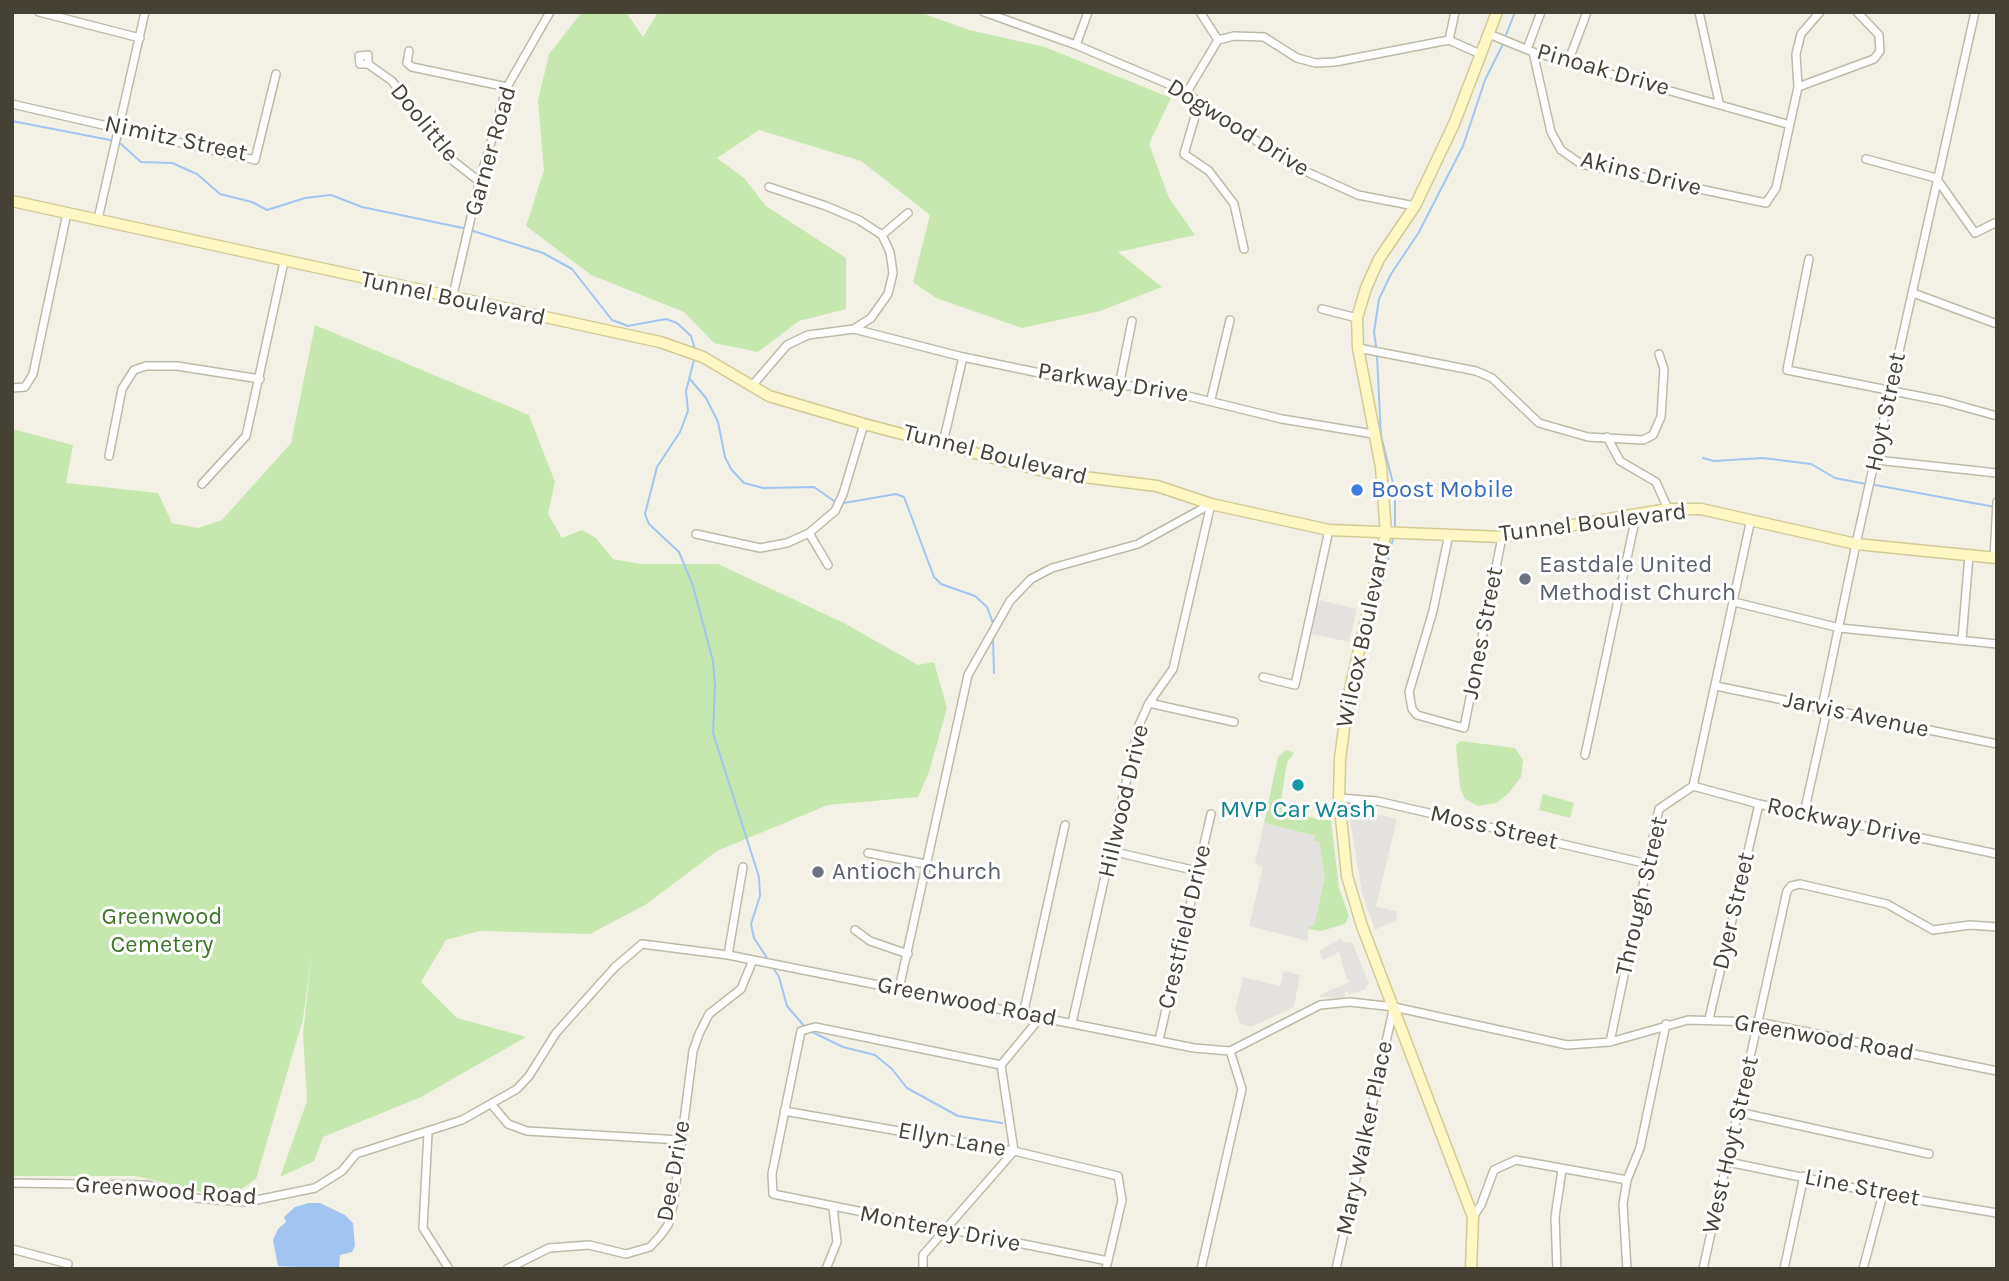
<!DOCTYPE html>
<style>
body{margin:0}
#map{position:relative;width:2009px;height:1281px;overflow:hidden;background:#f3f1e6;font-family:Karla,sans-serif}
canvas{display:block}
.frame{position:absolute;inset:0;border:14px solid #454135;pointer-events:none}
</style>
<div id="map">
<canvas width="2009" height="1281"></canvas>
<div class="frame"></div>
</div>
<script>
const context = document.querySelector('canvas').getContext('2d');
context.lineJoin = 'round';
function fill(path, color) { context.fillStyle = color; context.fill(path, 'evenodd'); }
const shape = rows => new Path2D(rows.map(r => 'M' + r).join(''));
function stroke(path, color, width, dash) { context.strokeStyle = color; context.lineWidth = width; context.lineCap = dash ? 'butt' : 'round'; context.setLineDash(dash || []); context.stroke(path); }
function label(font, color, halo, rows, align = 'center') {
  context.font = font + ' Karla,sans-serif'; context.lineWidth = 6; context.setLineDash([]); context.textBaseline = 'middle'; context.strokeStyle = halo; context.fillStyle = color; for (const [text, x, y, turn = 0] of rows) {
    context.save(); context.translate(x, y); context.rotate((+turn || 0) * Math.PI / 180); context.textAlign = isNaN(turn) ? turn : align; if (halo) context.strokeText(text, 0, 0); context.fillText(text, 0, 0); context.restore();
  }
}
fill(shape([
 [582,12,626,12,643,37,658,12,919,12,969,30,1045,47,1171,98,1149,144,1169,198,1195,235,1118,252,1162,287,1100,311,1022,328,936,298,913,282,930,215,861,161,759,130,717,158,744,178,766,206,846,258,846,309,799,321,758,352,714,343,684,312,591,275,526,226,544,170,538,101,549,54],
 [315,325,529,415,555,482,548,514,562,538,582,530,596,538,613,559,640,564,718,564,844,623,918,665,934,662,947,708,929,772,918,797,828,805,717,851,645,905,590,934,479,931,446,940,421,982,457,1018,526,1037,421,1097,323,1137,314,1161,280,1177,307,1101,303,1033,312,953,303,1019,256,1179,239,1191,218,1196,136,1176,12,1176,12,429,73,445,66,483,158,493,172,523,198,528,222,520,291,443],
 [1461,741,1515,748,1523,760,1521,777,1508,794,1496,803,1478,806,1465,799,1460,788,1456,745],
 [1286,750,1294,753,1287,763,1280,806,1319,820,1331,820,1339,888,1349,916,1345,924,1321,931,1308,929,1309,925,1314,926,1318,841,1313,842,1315,836,1264,823,1278,757],
 [1543,794,1574,803,1570,818,1539,810]
]), '#c6e8ae');
fill(shape([
 [1317,599,1318,605,1320,600,1357,609,1349,642,1312,634,1313,628,1309,633],
 [1367,812,1397,819,1376,906,1397,912,1396,920,1375,930,1362,893,1349,813],
 [1264,823,1315,836,1313,842,1319,841,1325,878,1314,926,1308,927,1308,941,1249,926,1263,867,1255,863],
 [1341,938,1344,943,1352,942,1369,983,1364,990,1349,994,1346,990,1343,999,1321,997,1320,995,1351,981,1347,980,1339,952,1323,960,1319,951],
 [1284,971,1300,975,1294,1007,1251,1027,1240,1023,1235,1011,1243,977,1280,986]
]), '#e4e2de');
fill(shape([
 [309,1203,320,1203,345,1215,353,1223,355,1246,352,1252,340,1255,339,1269,278,1266,273,1240,278,1229,286,1222,284,1217,295,1207]
]), '#a1c5f0');
stroke(shape([
 [1506,35,1515,12],
 [12,121,115,141],
 [121,144,141,162,172,163,197,174,220,194,252,202,267,210,305,198,331,195,362,207,463,228],
 [473,231,543,253,572,269,612,320,628,326,666,319,677,323,691,336,695,349],
 [1376,346,1374,332,1379,299,1391,274,1419,232,1463,146,1485,80,1504,42],
 [1377,356,1381,436,1395,491,1395,527],
 [694,360,686,391,688,411,680,432,657,467,645,514,649,524,679,552,693,586,713,661,715,686,713,733,759,877,760,896,751,924,754,938,769,961],
 [689,378,706,398,718,422,725,457,731,469,744,483,763,488,814,487,834,501],
 [1703,458,1714,461,1763,458,1811,464,1835,478,1866,484],
 [1875,485,1995,507],
 [844,503,896,494,904,497,934,577,941,584,975,596,987,607,993,623],
 [1381,588,1393,539],
 [993,639,994,673],
 [772,966,779,977,787,1006,805,1027],
 [810,1031,843,1047,875,1055,892,1069,907,1088,958,1116,1002,1123]
]), '#a1c5f0', 2);
const street = shape([
 [39,12,140,38],
 [984,12,1076,45,1187,92,1199,103,1296,167,1358,195,1415,206],
 [1200,12,1218,40],
 [1699,12,1719,102],
 [1820,12,1801,34,1796,54,1798,87,1874,59,1880,51,1879,35,1857,12],
 [1489,34,1533,52,1787,124],
 [1449,40,1455,12],
 [1076,45,1088,12],
 [1527,49,1541,12],
 [409,51,407,63,412,67,507,87],
 [1533,52,1551,132,1561,150,1581,164,1766,203,1776,188,1798,87],
 [1568,62,1587,12],
 [368,64,368,55,359,56,360,64,368,64,392,81,447,156,480,182],
 [1187,92,1218,40,1234,36,1264,37,1297,58,1316,63,1335,62,1449,40,1480,54],
 [1199,103,1184,154,1209,171,1234,204,1244,249],
 [12,104,255,160,276,74],
 [1866,159,1936,178,1975,233,1997,222],
 [98,219,145,12],
 [882,235,908,213],
 [1809,259,1787,370,1943,401,1997,416],
 [1913,293,1997,324],
 [452,299,479,183,507,87,550,12],
 [1322,309,1357,318],
 [854,329,963,357,1102,386,1147,386,1282,419,1373,434],
 [1358,348,1476,371,1492,378,1539,423,1588,437,1643,440,1653,435,1661,417,1664,369,1659,354],
 [1119,386,1132,321],
 [751,387,787,345,808,335,854,329,871,318,888,294,893,273,890,252,882,235,859,220,826,206,769,187],
 [12,388,25,387,33,374,67,213],
 [1211,399,1230,320],
 [1607,437,1620,461,1656,482,1668,509],
 [943,443,963,357],
 [109,456,122,389,134,370,146,366,177,366,260,379],
 [1876,460,1997,473],
 [202,484,246,436,284,262],
 [809,533,828,565],
 [696,534,760,548,787,543,809,533,835,511,843,494,864,424],
 [1449,534,1433,611,1409,692,1412,709,1417,715,1464,728,1502,537],
 [1994,558,1997,502],
 [1734,602,1840,628,1997,644],
 [1962,640,1969,555],
 [1263,677,1295,685,1329,530],
 [1716,686,1997,744],
 [1149,703,1234,722],
 [1585,755,1636,516],
 [1693,786,1759,804,1997,854],
 [1339,798,1377,801,1648,864],
 [1804,813,1825,719,1822,707,1856,544,1975,12],
 [1111,851,1197,871],
 [868,853,926,864],
 [855,930,870,941,908,954],
 [728,955,743,867],
 [899,989,968,675,1010,601,1031,579,1052,568,1138,544,1211,504],
 [1023,1015,1065,825],
 [1709,1019,1759,804],
 [1072,1023,1139,725,1149,703,1173,669,1211,504],
 [1159,1040,1211,814],
 [1610,1042,1659,809,1693,786,1751,519],
 [1001,1065,815,1027,801,1031,772,1174,773,1194,1108,1261],
 [492,1105,508,1124,527,1131,680,1140],
 [784,1111,1014,1151,1118,1176,1122,1200,1106,1269],
 [1738,1112,1929,1154],
 [428,1133,423,1228,449,1269],
 [1728,1162,1883,1194,1997,1213],
 [12,1183,148,1185,193,1198,247,1202,315,1188,342,1171,356,1154,462,1120,517,1089,529,1076,556,1033,615,967,642,944,728,955,1194,1048,1230,1051,1320,1005,1350,1002,1394,1007,1567,1045,1610,1042,1688,1020,1758,1022,1997,1071],
 [1473,1217,1481,1205,1494,1170,1516,1160,1627,1180],
 [12,1249,68,1264],
 [507,1269,549,1248,589,1245,626,1254,650,1247,660,1236,668,1225,673,1206,693,1051,699,1034,709,1014,741,989,753,960],
 [826,1269,837,1242,833,1208],
 [923,1269,923,1255,1014,1151,1001,1065,1040,1018],
 [1201,1269,1242,1089,1230,1051],
 [1336,1269,1393,1010],
 [1557,1269,1555,1217,1562,1170],
 [1627,1269,1623,1204,1627,1180,1640,1148,1666,1024],
 [1703,1269,1787,891,1791,886,1800,884,1887,904,1933,930,1970,925,1997,927],
 [1784,1269,1804,1176],
 [1863,1269,1883,1194]
]);
const secondary = shape([
 [12,201,660,342,703,357,769,396,864,424,1051,473,1157,486,1211,504,1329,530,1502,537,1668,509,1701,509,1856,544,1997,558],
 [1471,1269,1473,1217,1362,926,1347,876,1339,798,1340,759,1348,698,1386,533,1381,467,1358,348,1357,318,1366,288,1379,259,1415,206,1454,124,1497,12]
]);
stroke(street, '#bebaa8', 10);
stroke(secondary, '#d3cb95', 13);
stroke(street, '#fff', 7);
stroke(secondary, '#fff8c4', 10);
for (const [x, y, r, color] of [
 [1357,490,7,"#3f7fe0"],
 [1525,579,7,"#6b7280"],
 [1298,785,7,"#0f9aa8"],
 [818,872,7,"#6b7280"]
]) { const dot = new Path2D(); dot.arc(x, y, r, 0, 2 * Math.PI); context.fillStyle = color; context.fill(dot); stroke(dot, '#fff', 2.5); }
label('24px', '#454135', '#fff', [
 ["Pinoak Drive",1603,70,16],
 ["Doolittle",424,123,51],
 ["Dogwood Drive",1238,128,32],
 ["Nimitz Street",176,139,12],
 ["Garner Road",491,151,-74],
 ["Akins Drive",1641,174,14],
 ["Tunnel Boulevard",453,299,12],
 ["Parkway Drive",1113,383,9],
 ["Hoyt Street",1886,412,-78],
 ["Tunnel Boulevard",995,455,14],
 ["Tunnel Boulevard",1593,523,-7],
 ["Jones Street",1483,633,-79],
 ["Wilcox Boulevard",1364,635,-78],
 ["Jarvis Avenue",1856,715,12],
 ["Hillwood Drive",1124,801,-77],
 ["Rockway Drive",1844,822,12],
 ["Moss Street",1494,828,13],
 ["Through Street",1642,896,-77],
 ["Dyer Street",1734,911,-77],
 ["Crestfield Drive",1185,927,-77],
 ["Greenwood Road",967,1002,11],
 ["Greenwood Road",1824,1038,10],
 ["Mary Walker Place",1365,1138,-78],
 ["Ellyn Lane",952,1140,10],
 ["West Hoyt Street",1731,1145,-77],
 ["Dee Drive",674,1171,-80],
 ["Line Street",1862,1188,11],
 ["Greenwood Road",166,1191,4],
 ["Monterey Drive",940,1229,11]
]);
label('24px', '#366cbe', '#fff', [
 ["Boost Mobile",1371,490]
], 'left');
label('24px', '#5b616d', '#fff', [
 ["Eastdale United",1539,565],
 ["Methodist Church",1539,593],
 ["Antioch Church",832,872]
], 'left');
label('24px', '#0d838f', '#fff', [
 ["MVP Car Wash",1298,810]
]);
label('24px', '#3c7728', '#fff', [
 ["Greenwood",162,917],
 ["Cemetery",162,945]
]);
</script>
